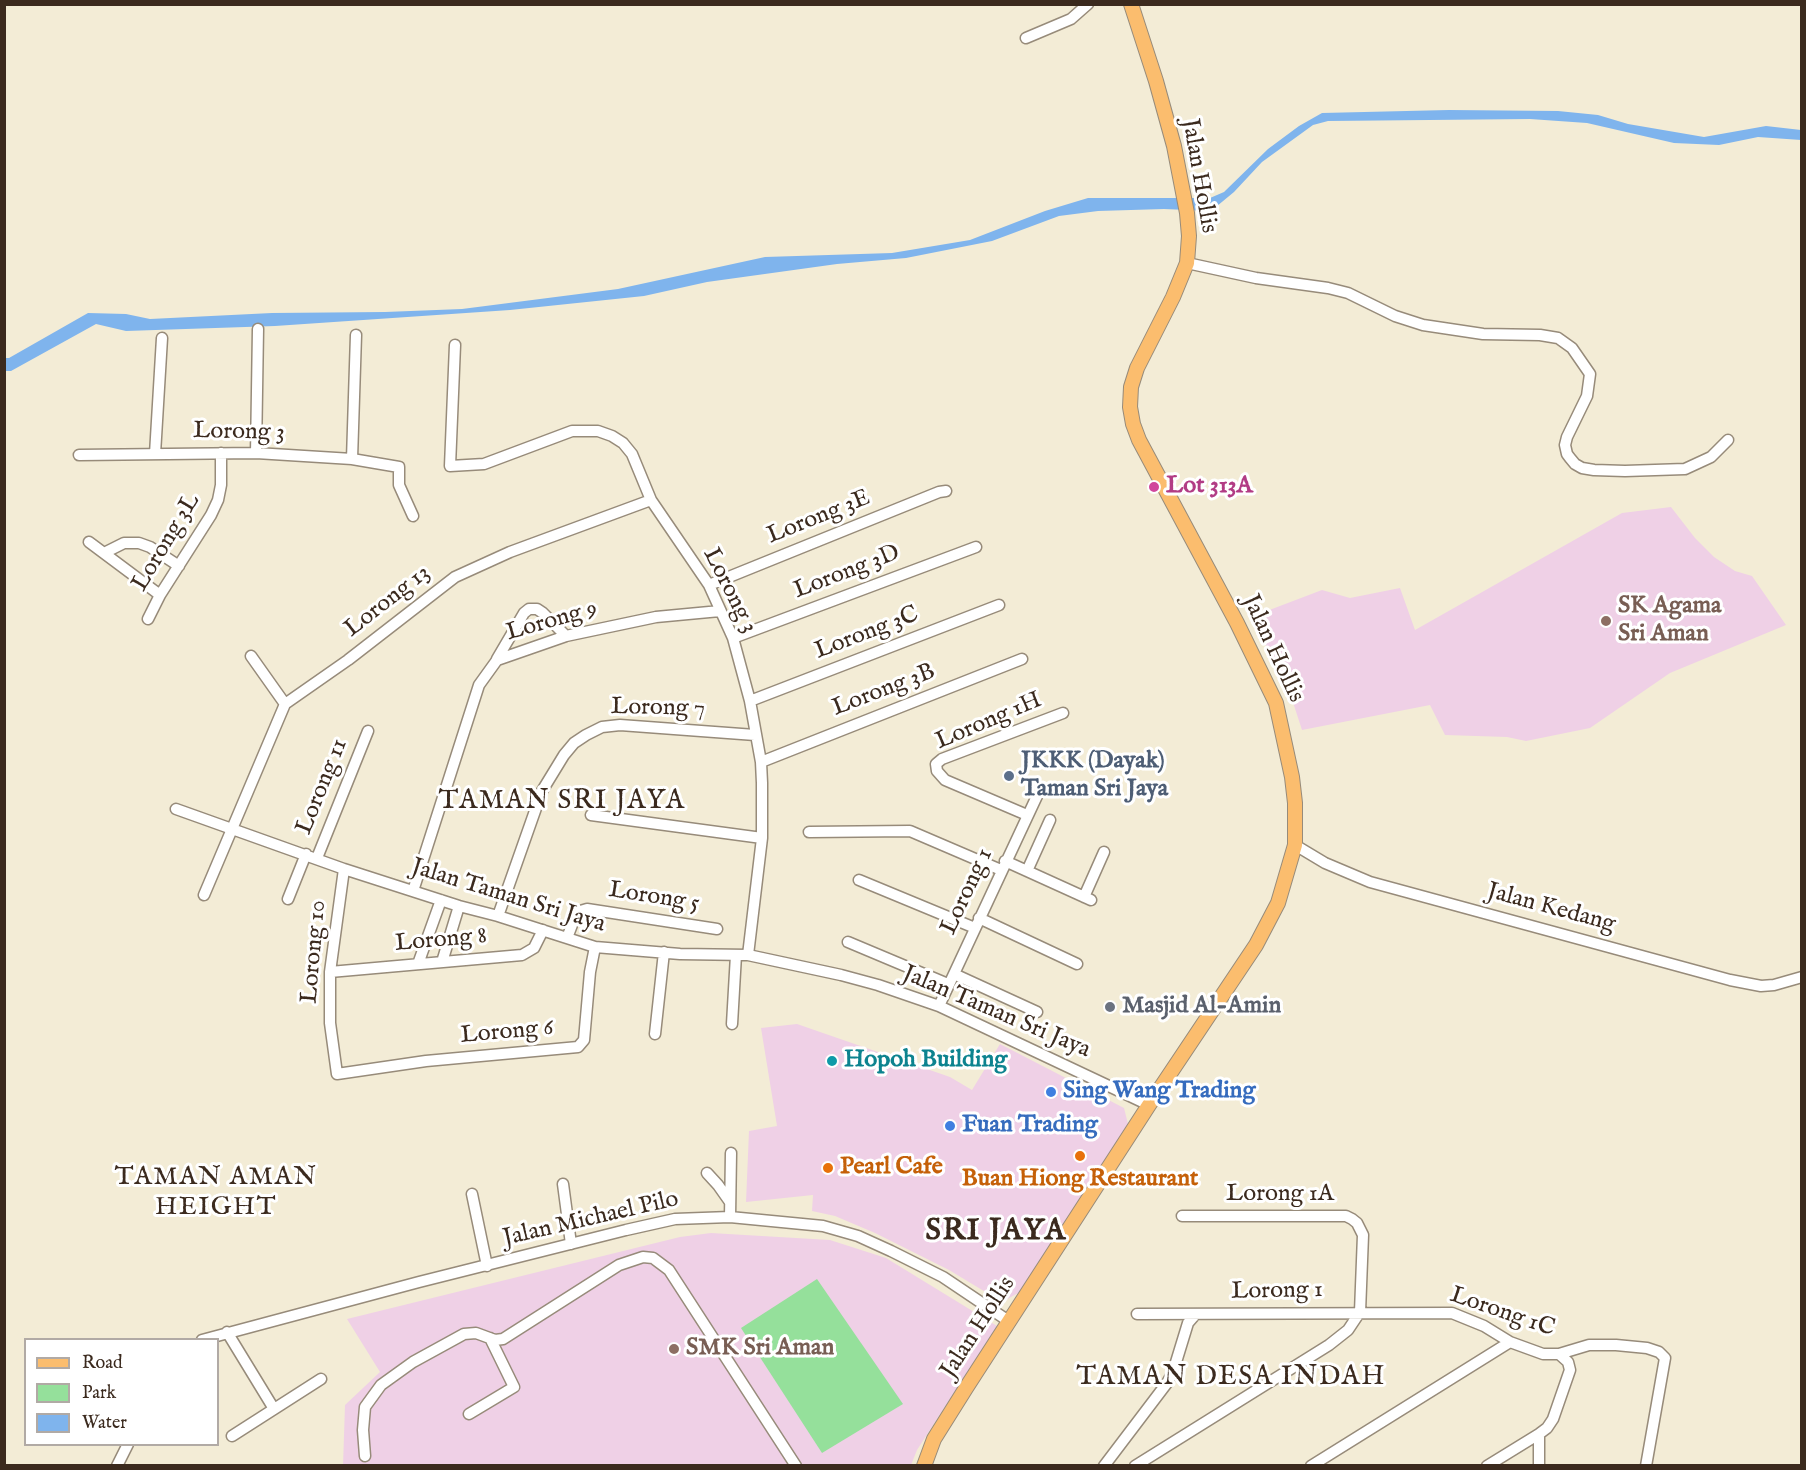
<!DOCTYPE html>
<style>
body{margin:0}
#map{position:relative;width:1806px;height:1470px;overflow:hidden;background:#f3ecd6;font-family:"IM FELL English",serif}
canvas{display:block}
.frame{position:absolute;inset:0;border:6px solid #3b2a1e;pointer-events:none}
.legend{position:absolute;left:24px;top:1338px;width:195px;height:108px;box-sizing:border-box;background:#fff;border:2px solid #b1aaa5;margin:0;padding:8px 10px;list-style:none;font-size:18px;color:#3b2a1e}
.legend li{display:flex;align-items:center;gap:12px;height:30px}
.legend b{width:30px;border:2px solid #b1aaa5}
</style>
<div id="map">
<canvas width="1806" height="1470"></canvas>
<div class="frame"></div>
<ul class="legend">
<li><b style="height:8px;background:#fbbd6e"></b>Road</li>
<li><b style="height:16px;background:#95e09b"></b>Park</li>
<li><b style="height:16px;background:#7fb4ed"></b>Water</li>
</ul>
</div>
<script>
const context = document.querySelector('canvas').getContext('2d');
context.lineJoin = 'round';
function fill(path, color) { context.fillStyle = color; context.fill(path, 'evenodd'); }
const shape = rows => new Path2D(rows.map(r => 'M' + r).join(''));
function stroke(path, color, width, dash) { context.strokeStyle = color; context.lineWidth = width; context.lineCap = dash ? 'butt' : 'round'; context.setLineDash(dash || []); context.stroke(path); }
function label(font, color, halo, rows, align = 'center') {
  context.font = font + ' "IM FELL English",serif'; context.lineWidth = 6; context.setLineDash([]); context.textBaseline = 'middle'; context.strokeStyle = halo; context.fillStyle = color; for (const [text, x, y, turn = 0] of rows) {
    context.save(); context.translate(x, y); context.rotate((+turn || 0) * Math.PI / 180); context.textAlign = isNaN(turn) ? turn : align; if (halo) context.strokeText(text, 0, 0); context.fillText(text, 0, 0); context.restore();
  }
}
fill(shape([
 [1671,507,1695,538,1714,557,1735,571,1752,576,1786,625,1670,673,1590,728,1526,741,1507,737,1445,735,1430,705,1302,730,1288,687,1251,617,1322,590,1350,598,1400,588,1415,630,1622,513],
 [797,1024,950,1077,972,1090,1000,1044,1124,1108,1129,1128,1020,1292,1002,1302,949,1270,875,1233,835,1216,812,1211,813,1195,746,1202,749,1131,777,1126,761,1028],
 [711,1233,830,1240,886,1258,997,1326,917,1450,911,1465,343,1466,345,1405,380,1372,347,1319,680,1237]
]), '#efd0e6');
fill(shape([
 [817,1279,903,1404,822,1453,741,1328]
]), '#95e09b');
fill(shape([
 [1449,110,1558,111,1598,115,1628,124,1704,137,1766,126,1801,130,1801,140,1758,137,1719,145,1674,143,1587,123,1530,119,1328,121,1313,125,1262,162,1234,192,1211,211,1164,209,1098,211,1059,216,992,241,906,258,837,264,707,282,644,296,510,310,275,326,126,331,96,324,11,371,5,371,4,358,9,358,88,313,126,314,150,319,272,313,385,312,462,309,618,289,765,257,892,253,970,240,1045,211,1088,198,1210,198,1224,192,1268,149,1299,126,1322,113]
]), '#7fb4ed');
const minor = shape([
 [1026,38,1071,19,1088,4],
 [1187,263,1256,278,1328,288,1348,293,1395,316,1423,325,1483,334,1540,335,1558,338,1572,348,1590,374,1587,396,1567,437,1565,445,1567,454,1570,458,1575,464,1582,468,1594,470,1625,471,1685,469,1711,457,1728,440],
 [455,345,450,466,484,464,572,431,598,431,612,436,623,443,632,454,651,500,709,585,733,638,750,701,761,762,762,783,762,838,748,955],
 [256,453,258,329],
 [155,454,162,338],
 [79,455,256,453,352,459,399,467,399,485,413,516],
 [352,459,356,335],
 [89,542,160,595],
 [104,553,124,543,139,543,150,547,179,566],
 [709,585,939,492,946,491],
 [148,619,160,595,211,515,218,500,221,485,221,453],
 [733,638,976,547],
 [251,656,285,704],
 [497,659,524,613,529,609,537,609,543,613,566,636],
 [750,701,999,605],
 [761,762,1022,659],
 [176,809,344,869,459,906,498,916,595,947,680,954,748,955,841,975,878,985,939,1006,1149,1105],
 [591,815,762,838],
 [1027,815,945,780,937,771,936,764,942,759,1063,713],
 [809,832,910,831,1001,870],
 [1295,845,1325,863,1370,882,1730,980,1761,986,1774,985,1802,977],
 [317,858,368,731],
 [1005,861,1091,900],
 [344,869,330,972,330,1023,337,1074,426,1061,578,1047,584,1040,590,972,595,947],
 [1027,871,1050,820],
 [859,880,975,928],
 [413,891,479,685,497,660,566,636,656,617,720,611],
 [204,895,285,704,348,660,455,577,510,552,651,500],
 [1084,897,1104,852],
 [288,899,306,854],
 [498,916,542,791,564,755,574,743,586,735,602,727,620,725,755,735],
 [979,918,1077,964],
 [567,938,577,912,587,909,717,929],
 [848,942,948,984],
 [442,962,459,906],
 [418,964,441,900],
 [330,972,522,955,534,948,543,930],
 [954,974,1037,1012],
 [939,1006,1037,796],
 [732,1024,736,955],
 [655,1034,664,952],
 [707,1173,718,1185,730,1202],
 [563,1184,571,1244],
 [472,1194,487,1266],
 [1182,1216,1346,1216,1352,1219,1357,1223,1363,1235,1360,1312],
 [730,1217,731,1153],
 [1137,1314,1452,1313,1484,1326,1510,1342,1543,1354,1559,1354,1589,1345,1616,1345,1647,1348,1659,1352,1665,1358,1646,1466],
 [227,1332,274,1409],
 [202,1340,419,1282,626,1230,675,1219,730,1217,823,1226,858,1236,891,1251,943,1277,1010,1322],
 [469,1414,514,1387,490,1338],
 [1539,1434,1539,1466],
 [232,1436,321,1379],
 [365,1456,363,1430,365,1407,381,1385,413,1362,464,1334,476,1333,495,1340,503,1339,619,1265,643,1257,653,1258,669,1270,796,1466],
 [117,1466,128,1444],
 [1104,1466,1167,1383,1173,1372,1188,1323,1195,1315],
 [1135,1466,1329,1345,1348,1330,1360,1312],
 [1311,1466,1510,1342],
 [1487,1466,1539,1434,1547,1428,1553,1419,1570,1370,1568,1362,1559,1354]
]);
const major = shape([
 [924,1466,934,1439,966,1388,1149,1105,1256,945,1278,903,1295,845,1295,803,1292,777,1276,703,1237,623,1139,440,1133,424,1130,407,1131,387,1137,368,1173,297,1187,263,1189,236,1187,213,1174,146,1156,81,1131,4]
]);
stroke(minor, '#978b7a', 13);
stroke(major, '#978b7a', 16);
stroke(minor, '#fff', 10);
stroke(major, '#fbbd6e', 14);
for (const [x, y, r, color] of [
 [1154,487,6,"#d1479c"],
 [1606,621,6,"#8d6e63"],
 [1009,776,6,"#5c6f8a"],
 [1110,1007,6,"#6b7280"],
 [832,1061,6,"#0f9aa8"],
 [1051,1092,6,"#3f7fe0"],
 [950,1126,6,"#3f7fe0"],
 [1080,1156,6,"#e8710a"],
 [828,1168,6,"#e8710a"],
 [674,1349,6,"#8d6e63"]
]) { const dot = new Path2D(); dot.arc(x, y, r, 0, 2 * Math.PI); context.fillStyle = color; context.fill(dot); stroke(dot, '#fff', 2); }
label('24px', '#3b2a1e', '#fff', [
 ["Jalan Hollis",1198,176,80],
 ["Lorong 3",239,433,1],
 ["Lorong 3E",819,518,-22],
 ["Lorong 3L",167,543,-59],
 ["Lorong 3D",847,573,-21],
 ["Lorong 3",729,591,63],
 ["Lorong 13",388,602,-38],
 ["Lorong 9",552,622,-16],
 ["Lorong 3C",867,634,-21],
 ["Jalan Hollis",1272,649,65],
 ["Lorong 3B",884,691,-21],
 ["Lorong 7",658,709,1],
 ["Lorong 1H",989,722,-23],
 ["Lorong 11",323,787,-68],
 ["Lorong 1",968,892,-65],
 ["Jalan Taman Sri Jaya",508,897,17],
 ["Lorong 5",654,898,9],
 ["Jalan Kedang",1551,909,15],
 ["Lorong 8",441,941,-5],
 ["Lorong 10",315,952,-85],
 ["Jalan Taman Sri Jaya",996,1013,23],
 ["Lorong 6",507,1033,-5],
 ["Lorong 1A",1280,1195],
 ["Jalan Michael Pilo",591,1220,-13],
 ["Lorong 1",1277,1292,-1],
 ["Lorong 1C",1502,1313,19],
 ["Jalan Hollis",979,1328,-57]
]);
label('bold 24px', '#b23c85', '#fff', [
 ["Lot 313A",1166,487]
], 'left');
label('bold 24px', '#785e54', '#fff', [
 ["SK Agama",1618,607],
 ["Sri Aman",1618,635],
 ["SMK Sri Aman",686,1349]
], 'left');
label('bold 24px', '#4e5e75', '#fff', [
 ["JKKK (Dayak)",1021,762],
 ["Taman Sri Jaya",1021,790]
], 'left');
label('bold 24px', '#5b616d', '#fff', [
 ["Masjid Al-Amin",1122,1007]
], 'left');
label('bold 24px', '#0d838f', '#fff', [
 ["Hopoh Building",844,1061]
], 'left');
label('bold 24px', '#366cbe', '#fff', [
 ["Sing Wang Trading",1063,1092],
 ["Fuan Trading",962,1126]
], 'left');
label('bold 24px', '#c56008', '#fff', [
 ["Pearl Cafe",840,1168],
 ["Buan Hiong Restaurant",1080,1180,"center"]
], 'left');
context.letterSpacing = '1.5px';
label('26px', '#3b2a1e', '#fff', [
 ["TAMAN AMAN",216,1179],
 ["HEIGHT",216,1209]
]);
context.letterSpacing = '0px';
context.letterSpacing = '1.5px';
label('27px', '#3b2a1e', '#fff', [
 ["TAMAN SRI JAYA",562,802],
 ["TAMAN DESA INDAH",1231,1378]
]);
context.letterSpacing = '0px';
context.letterSpacing = '1.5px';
label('bold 30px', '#3b2a1e', '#fff', [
 ["SRI JAYA",996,1233]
]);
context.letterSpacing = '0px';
</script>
